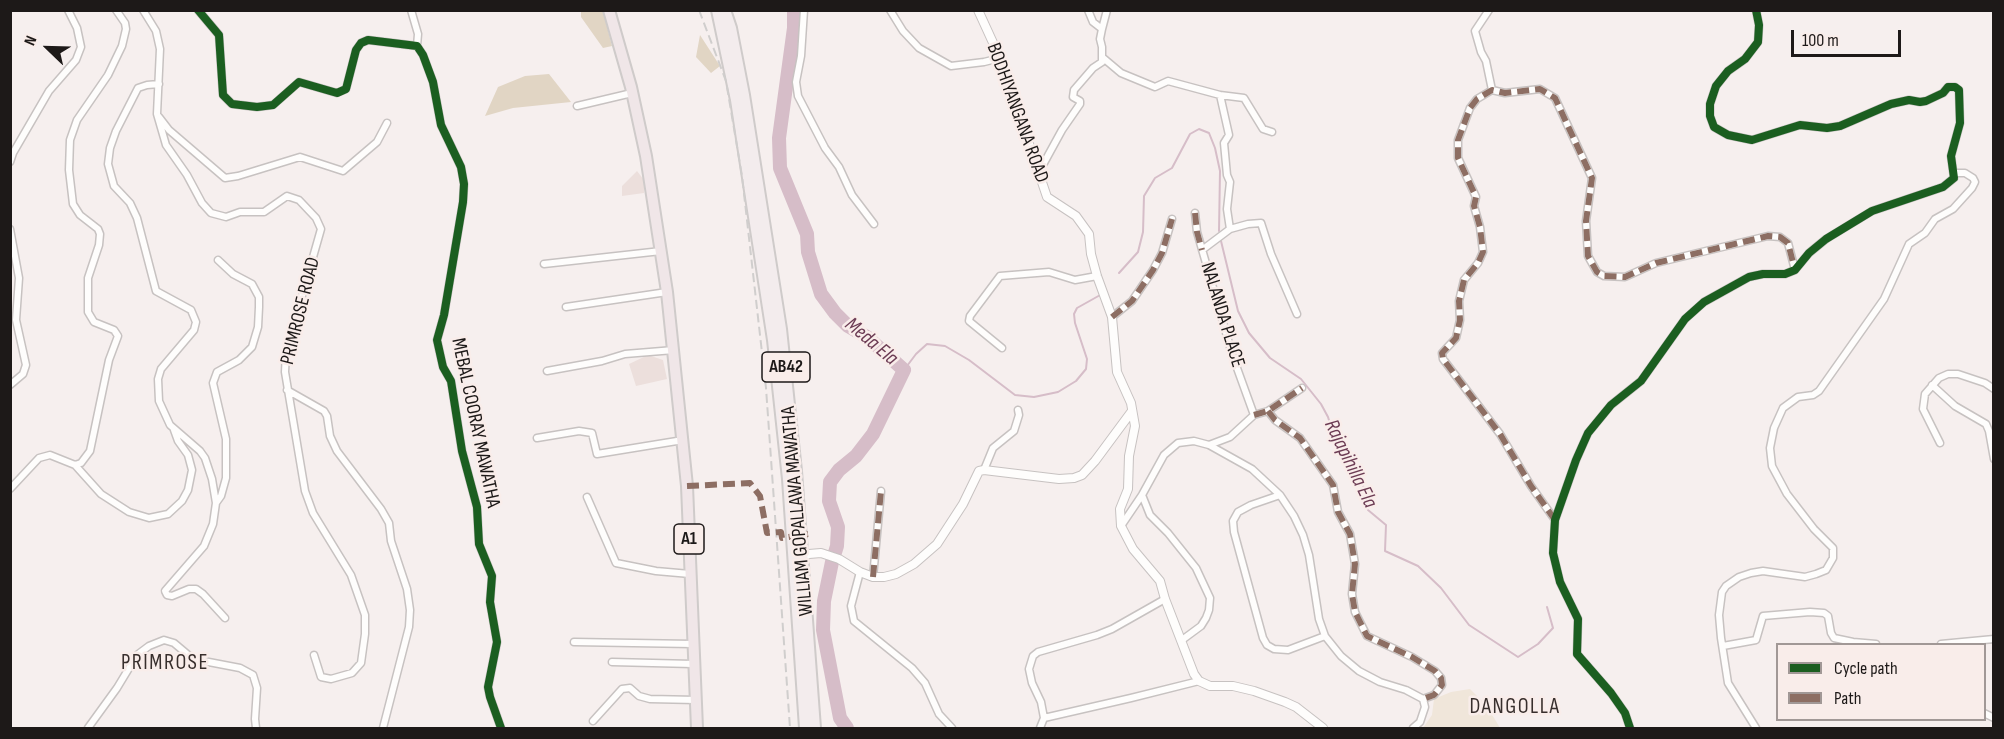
<!DOCTYPE html>
<style>
body{margin:0}
#map{position:relative;width:2004px;height:739px;overflow:hidden;background:#f6efee;font-family:"Sofia Sans Condensed",sans-serif}
canvas{display:block}
.frame{position:absolute;inset:0;border:12px solid #1d1918;pointer-events:none}
.legend{position:absolute;left:1776px;top:643px;width:210px;height:78px;box-sizing:border-box;background:#f9edea;border:2px solid #a19896;margin:0;padding:8px 10px;list-style:none;font-size:18px;color:#1d1918}
.legend li{display:flex;align-items:center;gap:12px;height:30px}
.legend b{width:30px;border:2px solid #a19896}
.north{position:absolute;left:18px;top:18px;width:60px;height:60px;-webkit-text-stroke:4px #f9edea;paint-order:stroke;rotate:293deg;font-size:16px;font-weight:700;line-height:24px;text-align:center;color:#1d1918}
.north::after{content:'';display:block;margin:auto;width:21px;height:27px;background:#1d1918;clip-path:polygon(50% 0,100% 100%,50% 72%,0 100%)}
.scale{position:absolute;left:1791px;top:30px;width:110px;height:27px;box-sizing:border-box;border:3px solid #1d1918;border-top:0;padding-left:8px;font-size:18px;line-height:21px;white-space:nowrap;color:#1d1918;-webkit-text-stroke:4px #f9edea;paint-order:stroke}
</style>
<div id="map">
<canvas width="2004" height="739"></canvas>
<div class="frame"></div>
<ul class="legend">
<li><b style="height:8px;background:#1b5e20"></b>Cycle path</li>
<li><b style="height:8px;background:#8d6e63"></b>Path</li>
</ul>
<div class="north">N</div>
<div class="scale">100 m</div>
</div>
<script>
const context = document.querySelector('canvas').getContext('2d');
context.lineJoin = 'round';
function fill(path, color) { context.fillStyle = color; context.fill(path, 'evenodd'); }
const shape = rows => new Path2D(rows.map(r => 'M' + r).join(''));
function stroke(path, color, width, dash) { context.strokeStyle = color; context.lineWidth = width; context.lineCap = dash ? 'butt' : 'round'; context.setLineDash(dash || []); context.stroke(path); }
function label(font, color, halo, rows, align = 'center') {
  context.font = font + ' "Sofia Sans Condensed",sans-serif'; context.lineWidth = 5; context.setLineDash([]); context.textBaseline = 'middle'; context.strokeStyle = halo; context.fillStyle = color; for (const [text, x, y, turn = 0] of rows) {
    context.save(); context.translate(x, y); context.rotate((+turn || 0) * Math.PI / 180); context.textAlign = isNaN(turn) ? turn : align; if (halo) context.strokeText(text, 0, 0); context.fillText(text, 0, 0); context.restore();
  }
}
fill(shape([
 [637,171,644,180,644,193,622,196,622,186],
 [648,355,663,360,667,379,636,386,629,364]
]), '#ecdfdc');
fill(shape([
 [1470,689,1487,706,1500,728,1423,728,1432,715,1434,699,1451,692]
]), '#f0e6da');
fill(shape([
 [581,11,603,11,612,46,603,48,581,17],
 [700,35,720,66,711,73,696,57],
 [549,74,571,102,513,108,485,116,498,87,525,76]
]), '#e1d5c4');
stroke(shape([
 [1221,241,1238,311,1249,333,1270,358,1301,379,1321,404,1328,417,1335,440,1365,489,1368,510,1386,525,1385,551,1418,566,1441,588,1469,625,1518,657,1538,644,1553,628,1547,607],
 [1119,273,1138,252,1143,232,1144,196,1155,178,1172,168,1190,134,1199,129,1209,133,1215,148,1220,171,1219,231],
 [904,370,916,354,927,344,945,346,969,360,1015,395,1034,397,1058,392,1076,381,1086,369,1087,359,1075,323,1074,314,1077,308,1102,294]
]), '#d6bdc8', 2);
stroke(shape([
 [794,10,794,28,779,138,780,168,807,234,808,252,821,294,835,313,848,326,867,337,904,370,873,434,856,456,839,470,830,482,829,501,838,527,837,546,832,562,824,601,823,630,840,718,847,728]
]), '#d6bdc8', 14);
const minor = shape([
 [143,10,156,31,160,49,157,114,166,145,187,175,202,203,211,213,226,217,240,212,264,212,287,196,299,200,316,218,321,229,286,352,285,372,305,491,313,513,351,575,365,615,365,634,361,663,352,673,331,679,321,677,314,655],
 [198,10,219,35,223,95,232,104,257,107,273,105,299,82,337,93,346,89,356,50,361,43,368,40,417,46,423,55,433,82,441,125,461,167,464,184,463,202,444,315,437,340,443,367,451,381,462,451,477,507,479,544,492,576,490,602,497,642,488,687,490,697,501,728],
 [411,10,418,34,417,46],
 [804,10,801,56,796,82,798,96,825,148,839,167,852,195,874,224],
 [890,10,903,31,919,48,951,66,984,62,1000,58],
 [1088,10,1093,22,1102,29,1100,39,1102,47,1102,57,1121,73,1155,87,1168,81,1220,95,1244,98,1263,129,1272,132],
 [1489,10,1475,31,1481,52,1486,61,1492,90],
 [1102,29,1107,10],
 [159,84,147,85,138,88,116,131,110,148,108,164,114,186,130,203,137,218,156,291,191,310,196,322,194,330,161,369,158,379,159,401,170,425,200,451,205,458,212,479,216,503,213,524,204,546,165,591,167,595,172,596,189,589,196,589,203,594,225,618],
 [1220,95,1229,135,1224,143,1227,175,1230,182,1227,209,1230,229],
 [577,106,632,93],
 [159,117,169,130,225,178,238,176,300,157,343,171,377,142,387,123],
 [10,162,13,153,49,91,76,60,81,47,77,28,68,10],
 [1039,172,1062,130,1080,104,1080,101,1073,97,1074,90,1093,68,1102,62,1102,57],
 [1195,213,1197,232,1233,357,1254,415],
 [10,229,19,278,16,320,26,365,23,374,10,385],
 [1202,250,1230,229,1248,224,1261,223,1271,254,1297,314],
 [544,264,661,251],
 [566,307,667,292],
 [1112,317,1132,301,1153,270,1162,253,1172,219],
 [1002,348,969,321,970,316,1000,276,1049,272,1075,280,1097,276],
 [547,371,602,361,625,354,674,350],
 [1932,385,1955,406,1986,424,1989,431,1994,459],
 [287,390,324,411,327,416,330,436,337,451,381,509,389,523,391,541,407,589,410,610,409,627,383,728],
 [1268,411,1275,420,1300,438,1333,485,1338,512,1350,534,1355,564,1352,594,1355,612,1367,636,1412,657,1435,671,1441,678,1442,685,1434,695,1423,699],
 [537,438,579,431,592,433,597,454,683,440],
 [1940,443,1923,409,1925,394,1939,378,1948,374,1958,374,1985,383,1994,389],
 [1209,445,1230,437,1254,415,1268,411,1302,388],
 [75,465,101,494,129,512,149,518,168,514,182,501,188,490,192,470,188,455,178,441,174,430],
 [984,470,993,448,1014,431,1019,415,1018,410],
 [10,489,39,458,50,455,75,465,81,463,90,451,109,360,118,336,114,330,94,322,88,312,88,278,99,245,100,234,98,229,80,215,73,204,69,170,70,140,77,120,108,75,122,46,126,29,125,23,116,10],
 [1142,495,1150,515,1168,533,1196,568,1210,598,1209,610,1206,618,1201,626,1182,640],
 [1280,495,1251,505,1238,512,1233,521,1234,532,1263,638,1267,645,1274,649,1288,650,1325,636],
 [587,497,616,563,656,571,690,574],
 [216,503,221,496,226,478,226,439,213,383,217,372,239,360,252,347,258,327,259,307,259,297,252,284,233,274,218,260],
 [1555,520,1531,486,1500,434,1443,359,1442,353,1456,338,1460,320,1459,301,1464,280,1478,263,1483,252,1480,227,1474,206,1476,197,1458,158,1458,140,1470,108,1477,99,1492,90,1505,93,1540,89,1555,98,1592,178,1586,221,1588,256,1597,272,1604,276,1625,277,1656,263,1768,236,1780,237,1788,243,1795,270],
 [1121,526,1142,495,1164,455,1178,443,1194,441,1209,445,1252,469,1280,495,1294,516,1303,535,1309,555,1319,619,1325,636,1341,656,1359,671,1380,682,1406,690,1423,699,1425,707,1420,722,1413,728],
 [860,572,851,606,854,621,912,668,925,683,939,714,952,728],
 [873,577,881,491],
 [574,642,693,644],
 [1941,644,1994,639],
 [1723,646,1756,640,1763,616,1810,612,1824,613,1828,616,1831,633,1834,638,1853,642,1876,644],
 [612,662,693,664],
 [1984,713,1994,718],
 [1044,718,1041,702,1032,683,1029,669,1033,656,1038,652,1097,635,1112,629,1165,599],
 [1044,718,1131,698,1199,681],
 [593,721,622,689,630,688,639,696,650,699,696,700],
 [88,728,117,688,137,655,149,646,164,640,174,643,193,659,240,668,253,675,257,688,255,719,256,728],
 [1040,728,1044,718],
 [1630,728,1625,713,1611,693,1577,654,1578,619,1560,582,1553,553,1555,520,1576,460,1588,433,1611,405,1641,381,1685,319,1704,302,1749,277,1763,274,1785,274,1795,270,1809,253,1826,239,1872,211,1943,187,1954,178,1951,156,1960,123,1959,90,1955,87,1948,87,1943,93,1926,101,1920,102,1909,100,1891,104,1840,126,1827,128,1800,125,1752,140,1728,135,1714,127,1710,116,1710,104,1716,86,1728,71,1745,59,1758,42,1759,25,1756,10],
 [1756,728,1728,683,1721,638,1719,615,1722,592,1726,586,1739,577,1751,573,1763,571,1805,577,1816,574,1826,570,1833,558,1833,548,1814,529,1787,494,1772,466,1770,448,1774,428,1783,408,1798,397,1813,395,1819,391,1884,299,1909,244,1925,233,1935,219,1953,209,1972,188,1975,182,1973,178,1965,173,1954,173]
]);
const tertiary = shape([
 [978,10,1000,58,1047,197,1076,216,1089,234,1091,254,1097,276,1112,317,1117,372,1131,403,1135,426,1129,456,1128,489,1120,509,1121,526,1133,549,1160,581,1165,599,1194,674,1199,681,1210,686,1233,686,1254,691,1285,702,1296,707,1323,728],
 [797,555,821,553,839,559,860,572,873,577,884,577,896,574,914,564,937,544,963,504,979,471,984,470,1059,479,1074,478,1082,475,1095,461,1132,411]
]);
const primary = shape([
 [717,10,736,100,773,340,788,479,805,728],
 [725,10,731,28,744,95,781,329,796,471,815,728]
]);
const trunk = shape([
 [609,10,631,87,646,156,667,292,687,486,697,728]
]);
stroke(minor, '#c7c2c1', 9);
stroke(tertiary, '#c7c2c1', 10);
stroke(primary, '#cfcbca', 14);
stroke(trunk, '#cfcbca', 14);
stroke(minor, '#fefdfc', 6);
stroke(tertiary, '#fefdfc', 8);
stroke(primary, '#f3eced', 10);
stroke(trunk, '#f0e6e8', 10);
stroke(shape([
 [699,10,726,81,742,176,766,388,790,728]
]), '#d0cecd', 2, [9, 4.5]);
stroke(shape([
 [1195,213,1197,232,1202,250],
 [1112,317,1132,301,1153,270,1162,253,1172,219],
 [1268,411,1275,420,1300,438,1333,485,1338,512,1350,534,1355,564,1352,594,1355,612,1367,636,1412,657,1435,671,1441,678,1442,685,1434,695,1423,699],
 [1254,415,1268,411,1302,388],
 [687,486,750,483,760,496,767,533,781,532,782,538,808,534],
 [1555,520,1531,486,1500,434,1443,359,1442,353,1456,338,1460,320,1459,301,1464,280,1478,263,1483,252,1480,227,1474,206,1476,197,1458,158,1458,140,1470,108,1477,99,1492,90,1505,93,1540,89,1555,98,1592,178,1586,221,1588,256,1597,272,1604,276,1625,277,1656,263,1768,236,1780,237,1788,243,1795,270],
 [873,577,881,491]
]), '#8d6e63', 6, [12, 6]);
stroke(shape([
 [198,10,219,35,223,95,232,104,257,107,273,105,299,82,337,93,346,89,356,50,361,43,368,40,417,46,423,55,433,82,441,125,461,167,464,184,463,202,444,315,437,340,443,367,451,381,462,451,477,507,479,544,492,576,490,602,497,642,488,687,490,697,501,728],
 [1630,728,1625,713,1611,693,1577,654,1578,619,1560,582,1553,553,1555,520,1576,460,1588,433,1611,405,1641,381,1685,319,1704,302,1749,277,1763,274,1785,274,1795,270,1809,253,1826,239,1872,211,1943,187,1954,178,1951,156,1960,123,1959,90,1955,87,1948,87,1943,93,1926,101,1920,102,1909,100,1891,104,1840,126,1827,128,1800,125,1752,140,1728,135,1714,127,1710,116,1710,104,1716,86,1728,71,1745,59,1758,42,1759,25,1756,10]
]), '#1b5e20', 8);
for (const [x, y, w] of [
 [786,367,48],
 [689,539,30]
]) { const box = new Path2D(); box.roundRect(x - w / 2, y - 15, w, 30, 4.5); context.fillStyle = '#f9edea'; context.fill(box); stroke(box, '#1d1918', 1.5); }
label('bold 18px', '#1d1918', null, [
 ["AB42",786,367],
 ["A1",689,539]
]);
label('20px', '#1d1918', '#f9edea', [
 ["BODHIYANGANA ROAD",1017,113,70],
 ["PRIMROSE ROAD",301,311,-76],
 ["NALANDA PLACE",1222,315,73],
 ["MEBAL COORAY MAWATHA",475,423,78],
 ["WILLIAM GOPALLAWA MAWATHA",798,511,-95]
]);
label('italic 21px', '#6c3c54', '#f9edea', [
 ["Meda Ela",871,342,40],
 ["Rajapihilla Ela",1350,464,64]
]);
context.letterSpacing = '1.5px';
label('22px', '#382f2d', '#f9edea', [
 ["PRIMROSE",165,663],
 ["DANGOLLA",1515,707]
]);
context.letterSpacing = '0px';
</script>
